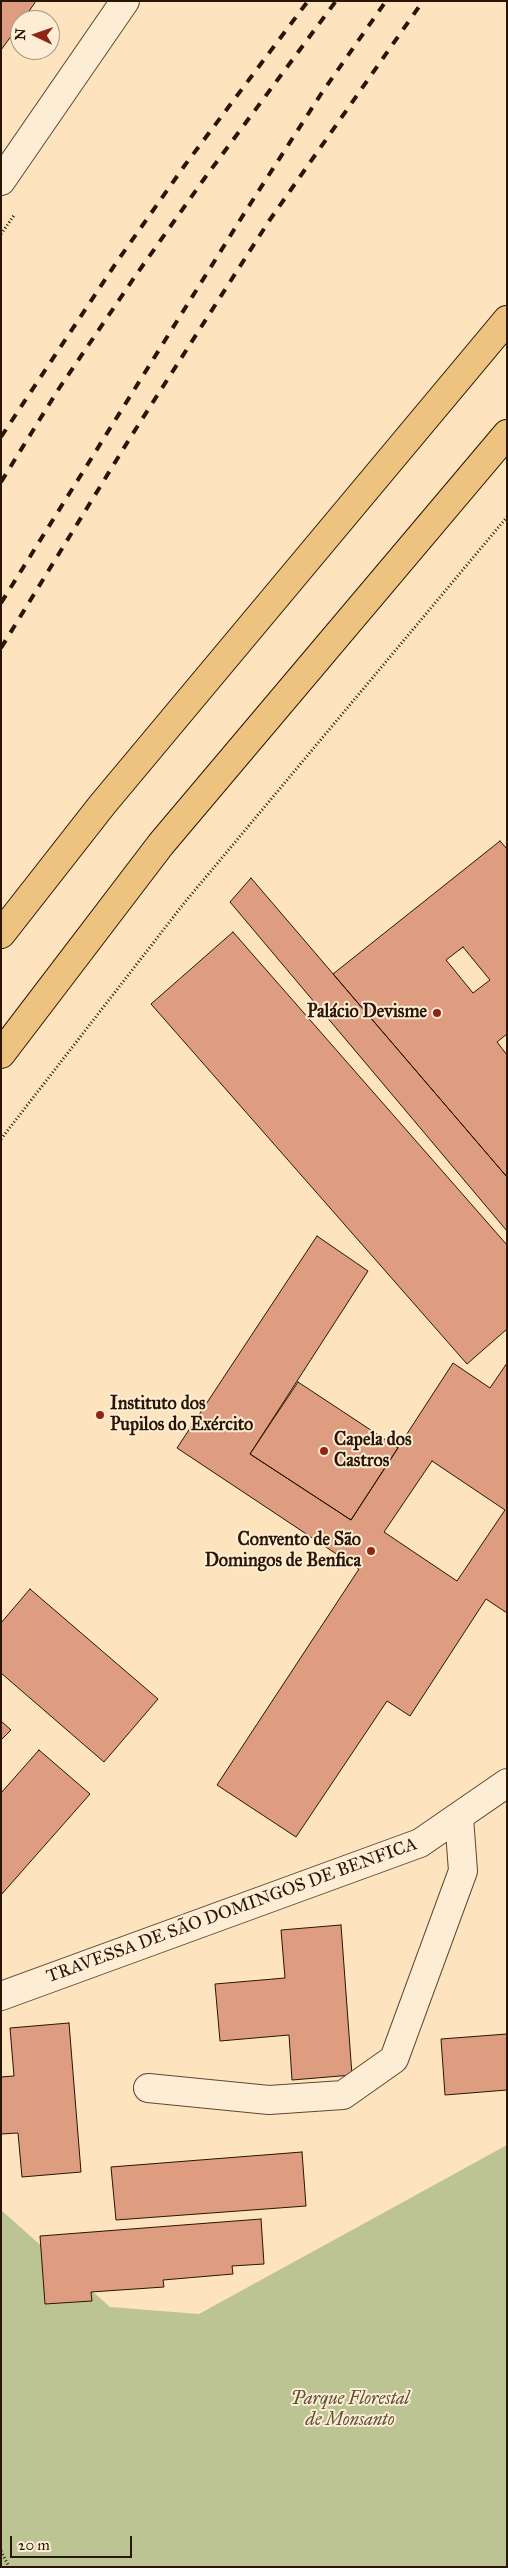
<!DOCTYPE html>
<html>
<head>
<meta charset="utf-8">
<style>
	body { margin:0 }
	#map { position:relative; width:508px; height:2568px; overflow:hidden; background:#fde3be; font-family:"IM FELL Great Primer",serif }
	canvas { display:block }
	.frame { position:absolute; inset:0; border:2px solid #291503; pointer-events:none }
	.north { position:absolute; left:10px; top:10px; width:50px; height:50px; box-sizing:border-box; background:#feedd5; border:1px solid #a99781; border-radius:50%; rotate:273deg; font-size:14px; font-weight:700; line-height:20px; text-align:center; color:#291503 }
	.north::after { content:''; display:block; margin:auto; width:18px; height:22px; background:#8f2418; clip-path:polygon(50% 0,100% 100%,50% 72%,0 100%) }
	.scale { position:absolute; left:10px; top:2536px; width:122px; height:22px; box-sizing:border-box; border:2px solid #291503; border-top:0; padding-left:6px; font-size:15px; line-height:18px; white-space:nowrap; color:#291503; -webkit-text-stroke:4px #feedd5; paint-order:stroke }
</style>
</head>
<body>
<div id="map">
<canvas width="508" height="2568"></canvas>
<div class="frame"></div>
<div class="north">N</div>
<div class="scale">20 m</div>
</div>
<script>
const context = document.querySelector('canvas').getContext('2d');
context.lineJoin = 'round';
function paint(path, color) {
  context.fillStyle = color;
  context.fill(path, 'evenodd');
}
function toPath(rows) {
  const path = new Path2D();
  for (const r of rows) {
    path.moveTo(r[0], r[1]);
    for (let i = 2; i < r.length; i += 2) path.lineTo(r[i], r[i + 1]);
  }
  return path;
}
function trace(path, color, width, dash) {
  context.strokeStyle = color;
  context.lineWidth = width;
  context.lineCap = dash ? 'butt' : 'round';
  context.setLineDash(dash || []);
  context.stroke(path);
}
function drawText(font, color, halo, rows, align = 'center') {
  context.font = font + ' "IM FELL Great Primer",serif';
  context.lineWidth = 4;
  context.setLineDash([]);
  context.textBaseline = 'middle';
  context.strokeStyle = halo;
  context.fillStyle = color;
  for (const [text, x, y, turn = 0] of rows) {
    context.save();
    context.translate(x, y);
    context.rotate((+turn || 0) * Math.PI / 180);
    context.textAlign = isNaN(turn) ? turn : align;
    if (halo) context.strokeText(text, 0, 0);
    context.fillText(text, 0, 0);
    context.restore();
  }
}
paint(toPath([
	[507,2145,507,2567,1,2567,1,2210,110,2307,199,2314]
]), '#bdc493');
const building = toPath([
	[1,1,36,1,23,20,20,20,20,24,1,50,1,1],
	[500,841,507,849,507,1034,497,1042,507,1055,507,1177,333,974,500,841],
	[463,947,490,980,473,993,446,960,463,947],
	[251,878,507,1177,507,1231,230,902,251,878],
	[233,932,507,1245,507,1329,467,1364,151,1004,233,932],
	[317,1236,368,1271,250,1454,351,1520,453,1363,490,1388,507,1363,507,1613,486,1599,410,1716,387,1701,296,1837,217,1785,359,1569,177,1448,317,1236],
	[432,1461,505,1510,457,1581,384,1532,432,1461],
	[298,1382,398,1448,351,1520,250,1454,298,1382],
	[30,1589,158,1699,104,1762,1,1673,1,1623,30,1589],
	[1,1721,11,1730,1,1740,1,1721],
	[39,1750,90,1794,1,1895,1,1793,39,1750],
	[341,1925,352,2075,292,2080,289,2035,220,2041,215,1984,285,1978,281,1930,341,1925],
	[69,2023,81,2172,22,2177,18,2133,1,2134,1,2077,14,2076,10,2028,69,2023],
	[507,2034,507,2090,445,2095,441,2039,507,2034],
	[302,2152,306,2206,116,2220,111,2167,302,2152],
	[261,2219,264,2264,232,2266,233,2274,163,2280,164,2287,91,2292,92,2301,45,2304,40,2236,261,2219]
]);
paint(building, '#de9d80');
trace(building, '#291503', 1);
const minor = toPath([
	[1,181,125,1],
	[1,1996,420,1843,507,1783],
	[148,2088,269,2100,343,2095,394,2059,463,1871,459,1818]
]);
const highway = toPath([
	[1,934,102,805,507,320],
	[1,1054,161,844,507,434]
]);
trace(minor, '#5e4832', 30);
trace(highway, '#291503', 30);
trace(toPath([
	[1,234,15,214],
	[1,1139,185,902,507,517],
	[1,2551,9,2567]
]), '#291503', 3, [1, 2.5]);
trace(minor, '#feedd5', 28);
trace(highway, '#eec27f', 28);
trace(toPath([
	[1,437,116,263,185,165,308,1],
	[1,482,58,390,136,275,204,179,336,1],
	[1,603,247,209,321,94,386,1],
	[1,648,130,438,269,221,423,1]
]), '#291503', 4, [9, 9]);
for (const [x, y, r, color] of [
	[437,1013,5,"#8f2418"],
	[100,1415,5,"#8f2418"],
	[324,1451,5,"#8f2418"],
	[371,1551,5,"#8f2418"]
]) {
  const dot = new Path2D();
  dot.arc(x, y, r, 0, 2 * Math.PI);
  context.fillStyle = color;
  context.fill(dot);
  trace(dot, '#feedd5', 2);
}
drawText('bold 18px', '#291503', '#feedd5', [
	["Palácio Devisme",427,1013],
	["Instituto dos",110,1405,"left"],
	["Pupilos do Exército",110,1426,"left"],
	["Capela dos",334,1441,"left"],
	["Castros",334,1462,"left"],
	["Convento de São",361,1541],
	["Domingos de Benfica",361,1562]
], 'right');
drawText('18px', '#291503', '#feedd5', [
	["TRAVESSA DE SÃO DOMINGOS DE BENFICA",232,1911,-20]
]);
drawText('italic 18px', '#5d5235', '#feedd5', [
	["Parque Florestal",350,2400],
	["de Monsanto",350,2421]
]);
</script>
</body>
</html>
